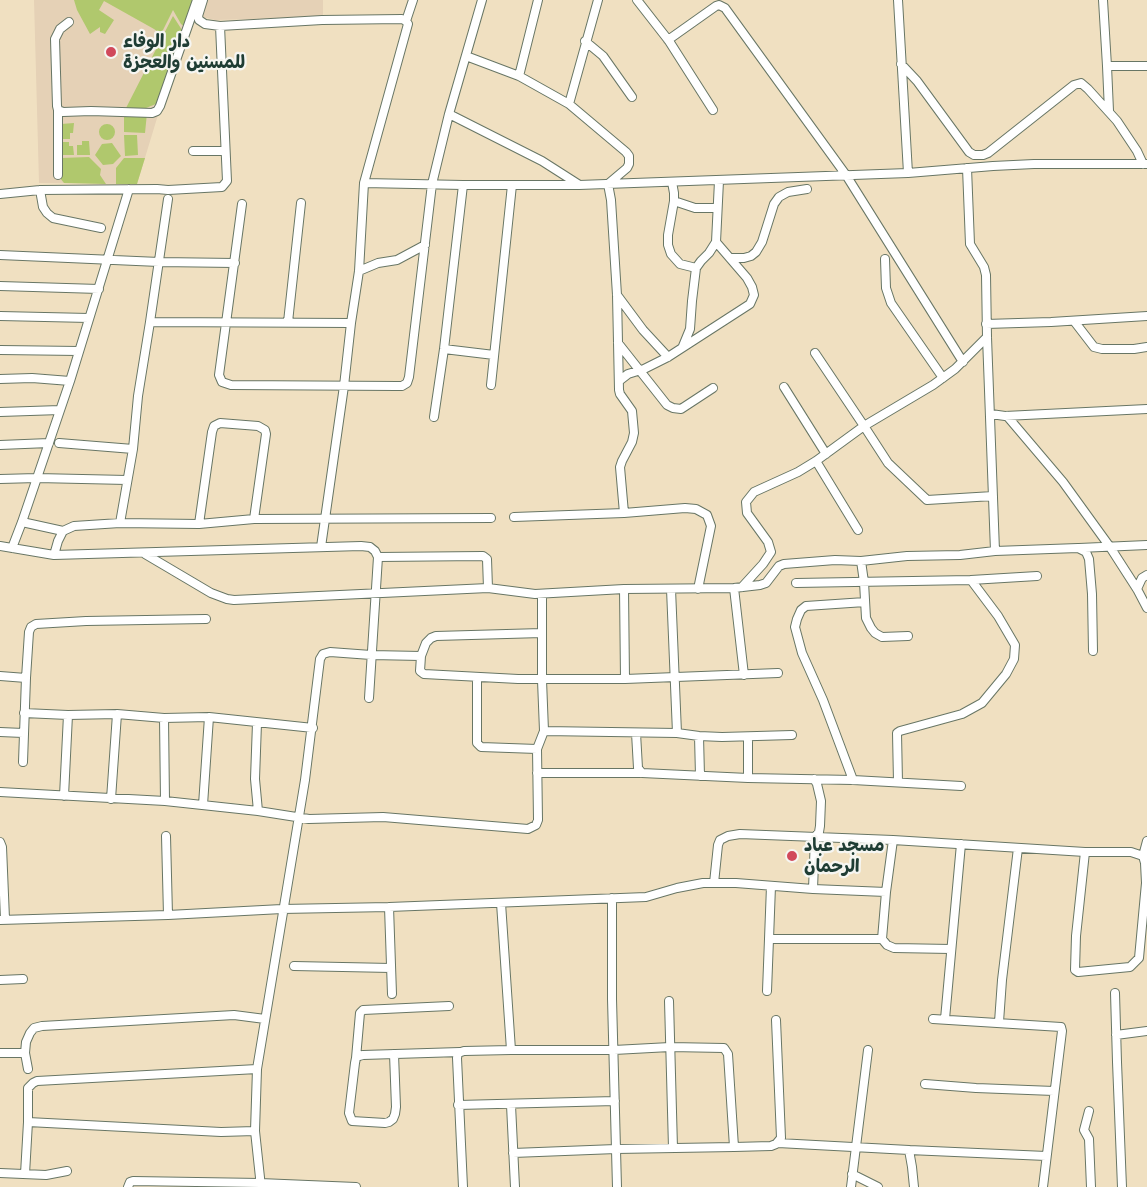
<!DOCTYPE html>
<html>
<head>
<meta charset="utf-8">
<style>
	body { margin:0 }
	canvas { display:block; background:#f0e0c1 }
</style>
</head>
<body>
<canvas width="1147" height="1187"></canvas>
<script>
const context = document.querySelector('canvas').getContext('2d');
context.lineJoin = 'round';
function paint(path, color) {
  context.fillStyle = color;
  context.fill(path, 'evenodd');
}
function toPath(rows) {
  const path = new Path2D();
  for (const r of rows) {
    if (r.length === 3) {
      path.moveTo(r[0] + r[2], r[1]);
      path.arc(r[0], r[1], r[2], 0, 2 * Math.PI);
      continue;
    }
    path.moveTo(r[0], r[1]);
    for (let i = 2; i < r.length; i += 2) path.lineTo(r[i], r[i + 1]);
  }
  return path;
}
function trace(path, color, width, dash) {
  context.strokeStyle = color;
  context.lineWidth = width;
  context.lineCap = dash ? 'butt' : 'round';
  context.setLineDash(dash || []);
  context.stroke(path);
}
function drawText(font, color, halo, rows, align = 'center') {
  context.font = font + ' "Playpen Sans","Playpen Sans Arabic",sans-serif';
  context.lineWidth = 4.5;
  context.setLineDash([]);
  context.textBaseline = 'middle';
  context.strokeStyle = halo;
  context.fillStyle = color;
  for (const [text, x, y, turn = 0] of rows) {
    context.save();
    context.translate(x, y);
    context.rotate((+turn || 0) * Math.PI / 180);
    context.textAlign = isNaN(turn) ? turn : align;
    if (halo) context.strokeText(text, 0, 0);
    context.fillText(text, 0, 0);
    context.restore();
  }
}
paint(toPath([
	[34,0,193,0,137,184,39,183],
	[206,0,323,0,323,17,215,20,202,17]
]), '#e5d1b6');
paint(toPath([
	[74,0,193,0,185,27,181,24,173,10,161,34,154,29,104,1,99,10,114,20,105,34,100,32,100,27,90,34,77,10],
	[173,16,182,30,156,104,146,108,126,108],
	[124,113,147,113,145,133,124,132],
	[74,123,73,133,70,133,70,139,62,139,61,124],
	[107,132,8],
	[124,135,137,135,138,155,125,156],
	[82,141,89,141,90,155,77,155,77,145,82,145],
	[61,142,69,142,69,146,73,146,74,155,62,155],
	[112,143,121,156,113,164,103,165,95,155,102,144],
	[89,157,101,169,100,175,106,184,64,183,60,178,61,158],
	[124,158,145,158,137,184,116,184,116,168]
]), '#b0c86d');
const street = toPath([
	[203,0,198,16,199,20,205,24,220,26,322,20,402,19,406,21,408,24,364,183,359,271,351,323,344,386,321,547],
	[637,0,669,41,713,110],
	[898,0,908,173],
	[1103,0,1107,66,1147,66],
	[406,21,413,0],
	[69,22,60,29,55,39,57,106,58,110,63,112,91,111,152,113,157,111,160,106,197,0],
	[668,40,716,6,719,5,725,8,846,175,963,362],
	[585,41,603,56,632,97],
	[466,56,519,76,569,104,626,152,629,156,629,164,627,168,608,184,611,200,617,295,619,390,620,394,632,411,634,433,632,442,622,461,620,467,624,513],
	[901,64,917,81,969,152,974,155,983,155,988,153,1074,85,1081,83,1088,89,1117,121,1137,151,1143,164],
	[1107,66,1109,111],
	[519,76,538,0],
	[569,104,598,0],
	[449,114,542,161,578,184],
	[193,151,225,151],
	[967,168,970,244,984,267,986,275,987,337,995,551],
	[58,175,58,110],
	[672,182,674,193,674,201,668,235,668,245,671,254,680,264,696,268],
	[364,183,463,185,579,185,908,173,993,166,1034,164,1147,164],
	[40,190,43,207,47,213,53,218,101,228],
	[0,194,40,190,157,189,168,190,222,187,227,181,220,26],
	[674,201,695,208,717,208],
	[242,204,219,375,222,382,231,385,397,386,402,386,407,383,409,377,432,184,449,114,482,0],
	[0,255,159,262,235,263],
	[730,258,744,258,751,256,756,252,762,242,774,204,779,197,788,192,807,189],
	[885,259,886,288,891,303,943,378],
	[359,271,378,263,397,260,425,245],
	[0,286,99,289],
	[617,295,643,330,668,357],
	[0,316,89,318],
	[1074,321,1094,347,1102,349,1134,349,1147,347],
	[150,322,351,323],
	[288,322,301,203],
	[986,324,1051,322,1147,316],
	[987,337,955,369,933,385,864,426,888,463,927,500,993,496],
	[618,343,667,405,673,408,681,409,713,388],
	[683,346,690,329,692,301,696,268,701,261,709,253,716,242,719,181],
	[444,349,494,355],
	[0,350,79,351],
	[0,379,32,378,70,381],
	[619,381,628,374,644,369,668,357,750,304,754,295,752,287,747,278,716,242],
	[491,385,512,185],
	[784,387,826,454],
	[0,412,60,410],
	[991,414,1005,416,1147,409],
	[1007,416,1063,482,1110,547,1137,589,1147,608],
	[434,417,444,349,463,185],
	[59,443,133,449],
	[0,445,49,443],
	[816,461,858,530],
	[0,479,37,478,127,480],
	[514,517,624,513,685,508,696,509,707,515,711,526,698,589],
	[22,522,63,531],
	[120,523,133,449,138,396,150,322,168,199],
	[199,524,212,432,214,426,220,423,258,426,265,430,266,434,254,519],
	[0,546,54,555,361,546,370,547,375,551,378,557,369,698],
	[12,548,22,522,70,381,129,189],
	[1079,548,1147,545],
	[145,554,211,593,227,599,234,600,488,588,535,594,624,589,734,588,760,585,766,583,779,566,784,564,835,560,861,561,907,556,960,555,995,551,1078,548,1086,552,1089,559,1092,594,1093,651],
	[54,555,58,541,63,531,74,526,120,523,199,524,254,519,491,518],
	[378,557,483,556,487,559,488,588],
	[861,561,864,582,866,618,871,628,875,633,882,637,908,636],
	[796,583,971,580],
	[742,587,763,564,771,552,768,542,747,513,746,502,754,492,798,472,816,461,864,426,815,353],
	[734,588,744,675],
	[624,589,625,679],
	[671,589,677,733],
	[1137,589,1142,578,1147,575],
	[421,656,426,643,431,638,436,636,542,633],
	[0,676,26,678],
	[477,677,477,743,481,747,537,749],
	[24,713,68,715,117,714,164,718,209,717,313,728],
	[164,718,165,801],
	[257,723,255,779,258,811],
	[544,731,677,733,699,736,722,737,792,735],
	[0,732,23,733],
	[636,733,638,768,642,773,748,778,853,780,961,786],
	[699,736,700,776],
	[748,737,748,778],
	[23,762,26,678,29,632,31,627,36,624,86,621,206,619],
	[537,773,640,773],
	[853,780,823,700,802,653,795,627,797,619,801,610,806,606,865,602],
	[898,782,897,733,900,731,962,714,982,703,1006,674,1014,659,1015,645,998,616,971,580,1037,576],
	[0,792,165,801,258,811,309,819,383,817,528,829,536,825,538,820,537,749,544,731,542,680,542,594],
	[64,796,68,715],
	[111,799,117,714],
	[203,805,209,717],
	[166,836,168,915],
	[0,842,2,847,5,919],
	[1143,856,1147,841],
	[714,883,718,845,720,840,728,836,740,834,893,840],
	[813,889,815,837,819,832,820,826,821,801,817,784,814,779],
	[612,898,612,999,617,1187],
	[501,903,511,1050],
	[389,907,392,994],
	[0,920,168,915,282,909,389,907,646,897,677,888,703,883,736,883,813,889,886,892],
	[769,939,771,886],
	[951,949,894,948,887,945,882,939,886,892,893,840,1085,852,1131,852,1143,856,1145,863,1146,883,1139,958,1130,967,1078,972,1075,970,1076,936,1085,852],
	[294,966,391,968],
	[0,980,23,979],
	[767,991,769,939,882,939],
	[1115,993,1117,1062,1122,1187],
	[669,1001,673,1148],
	[933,1019,1061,1027,1062,1031,1043,1187],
	[945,1019,961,844],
	[999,1022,1002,980,1018,848],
	[1116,1035,1147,1031],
	[0,1053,25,1053],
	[394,1054,396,1107,395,1114,393,1119,389,1122,385,1123,352,1121,349,1113,355,1063,356,1058,359,1056,363,1055,460,1052],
	[356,1058,360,1013,363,1010,449,1006],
	[28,1069,25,1053,26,1042,30,1033,34,1028,42,1026,234,1015,265,1019],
	[925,1084,976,1088,1054,1091],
	[458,1105,615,1101],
	[511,1105,515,1187],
	[1089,1111,1084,1130,1089,1139,1091,1187],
	[28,1122,221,1132,255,1131],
	[778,1143,909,1150,912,1167,914,1187],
	[909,1150,1046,1156],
	[513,1153,616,1149,734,1147,771,1146,776,1144,781,1138,776,1020],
	[0,1173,46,1175,67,1171],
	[25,1174,28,1122,28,1088,33,1083,37,1081,257,1069],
	[852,1174,878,1187],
	[128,1187,130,1182,133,1181,260,1183,356,1187],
	[261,1187,255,1131,257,1069,305,780,320,659,323,654,330,652,371,655,421,656,420,671,424,674,518,679,625,679,778,673],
	[463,1187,457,1058,458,1053,464,1051,511,1050,614,1050,670,1047,724,1048,728,1054,734,1147],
	[851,1187,868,1050]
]);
trace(street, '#687665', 10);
trace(street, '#fff', 8);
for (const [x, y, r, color] of [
	[111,52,6,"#d1495b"],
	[792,856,6,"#d1495b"]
]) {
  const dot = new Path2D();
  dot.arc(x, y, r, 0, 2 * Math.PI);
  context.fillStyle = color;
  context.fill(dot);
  trace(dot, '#f6f6f2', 2);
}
drawText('bold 18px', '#1f3d34', '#f6f6f2', [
	["دار الوفاء",123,42],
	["للمسنين والعجزة",123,63],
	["مسجد عباد",804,846],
	["الرحمان",804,867]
], 'left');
</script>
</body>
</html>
